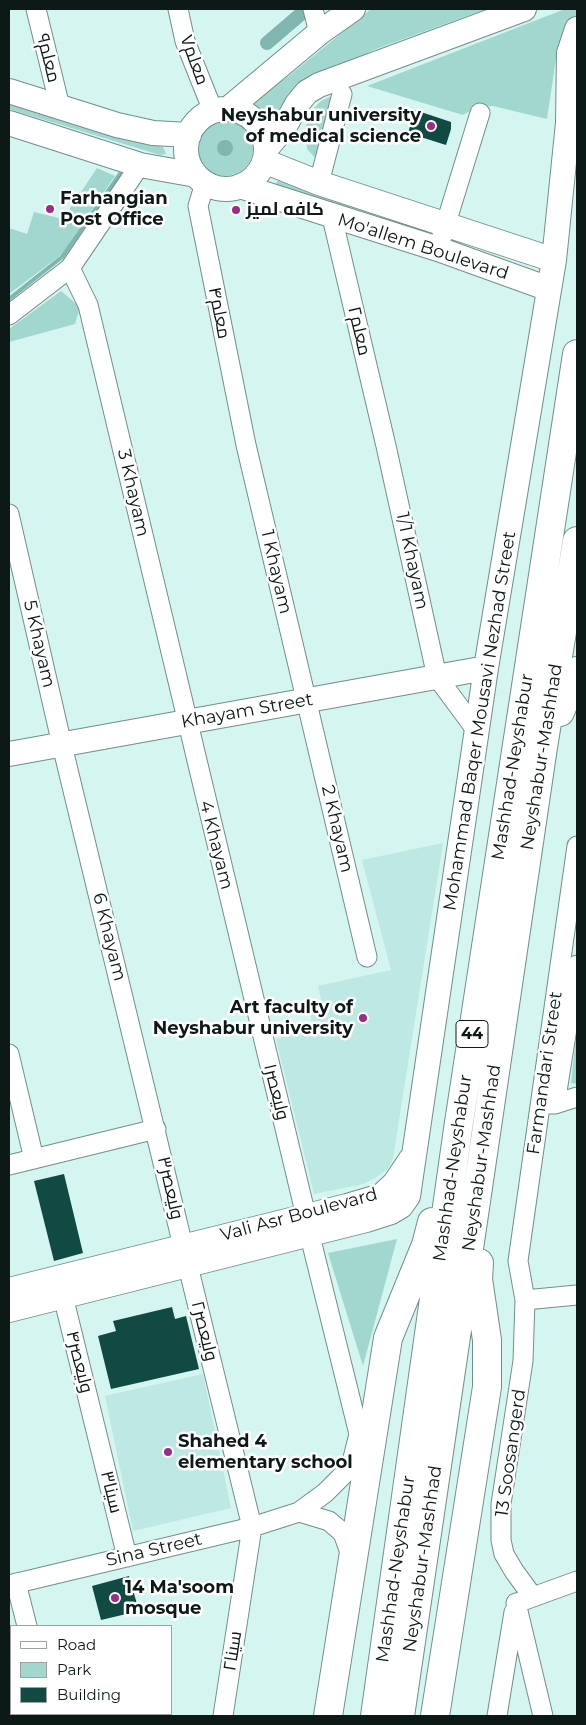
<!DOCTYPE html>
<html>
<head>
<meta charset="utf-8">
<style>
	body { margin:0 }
	#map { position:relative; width:586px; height:1725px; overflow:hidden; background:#d4f5f0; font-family:Montserrat,sans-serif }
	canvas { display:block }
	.frame { position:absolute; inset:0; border:10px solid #0d1917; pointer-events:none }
	.legend { position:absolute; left:10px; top:1625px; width:162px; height:90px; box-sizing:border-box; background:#fff; border:1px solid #9ea3a2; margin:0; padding:6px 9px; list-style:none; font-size:15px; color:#0d1917 }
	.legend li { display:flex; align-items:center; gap:10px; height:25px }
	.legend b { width:25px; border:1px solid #9ea3a2 }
</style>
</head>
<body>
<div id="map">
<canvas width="586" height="1725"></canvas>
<div class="frame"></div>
<ul class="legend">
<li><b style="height:6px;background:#fff"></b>Road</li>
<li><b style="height:14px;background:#a2d7d0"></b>Park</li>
<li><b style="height:14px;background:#114943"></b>Building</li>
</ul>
</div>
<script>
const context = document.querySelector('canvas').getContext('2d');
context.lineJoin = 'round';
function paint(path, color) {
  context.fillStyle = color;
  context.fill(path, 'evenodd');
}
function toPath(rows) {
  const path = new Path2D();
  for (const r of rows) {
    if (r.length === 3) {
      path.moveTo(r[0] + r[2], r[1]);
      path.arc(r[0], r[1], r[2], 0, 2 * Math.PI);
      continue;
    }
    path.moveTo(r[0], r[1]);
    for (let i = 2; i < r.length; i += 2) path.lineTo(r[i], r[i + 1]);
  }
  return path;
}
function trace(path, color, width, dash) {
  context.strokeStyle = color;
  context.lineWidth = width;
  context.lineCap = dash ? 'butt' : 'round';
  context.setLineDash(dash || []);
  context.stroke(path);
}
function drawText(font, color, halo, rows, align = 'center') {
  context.font = font + ' Montserrat,Cairo,sans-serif';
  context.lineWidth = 5;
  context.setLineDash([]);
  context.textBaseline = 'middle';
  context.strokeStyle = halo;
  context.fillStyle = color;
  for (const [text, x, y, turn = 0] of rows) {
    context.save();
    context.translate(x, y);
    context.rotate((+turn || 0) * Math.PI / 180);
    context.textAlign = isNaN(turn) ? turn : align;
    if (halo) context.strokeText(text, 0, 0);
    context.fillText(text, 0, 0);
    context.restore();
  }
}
paint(toPath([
	[443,843,393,1158,388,1169,375,1178,363,1184,314,1194,276,1039,313,1028,309,1008,322,1003,318,986,391,970,362,860],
	[203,1374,231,1508,133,1531,105,1396]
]), '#bee8e3');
paint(toPath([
	[371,9,486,9,376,49,310,79,274,127,250,103,290,75],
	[565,9,577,9,577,14,564,31,557,52,547,119,493,106,477,107,463,115,367,86],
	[337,93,317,160,307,149,305,128,313,109,321,101],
	[9,101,163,147,166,154,160,155,9,109],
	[225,148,28],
	[97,168,115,176,61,255,9,294,9,228,27,234,34,212,63,219],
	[279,180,282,181,427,230,280,187,275,184],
	[61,291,80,307,75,324,9,342,9,329],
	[577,1027,577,1084,571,1083],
	[397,1239,363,1366,328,1253]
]), '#a2d7d0');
paint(toPath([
	[225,148,8]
]), '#80b6af');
trace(toPath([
	[9,299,62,257,120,174]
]), '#80b6af', 4);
trace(toPath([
	[267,43,302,13]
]), '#80b6af', 14);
paint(toPath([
	[415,110,451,122,451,129,446,145,408,133],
	[64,1174,83,1253,54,1261,34,1181],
	[172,1307,175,1319,186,1316,199,1369,111,1389,98,1336,116,1331,113,1321],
	[129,1576,139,1611,101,1620,92,1586]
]), '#114943');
const minor = toPath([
	[36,9,60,107],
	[178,9,185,41,213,111],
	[313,9,319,33],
	[205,183,198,206,246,445,367,957],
	[319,183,342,94],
	[332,217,386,446,437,677,477,731],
	[438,249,480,113],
	[70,268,88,305,306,1216],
	[9,315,70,268,140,165],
	[9,514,62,745,183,1246],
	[9,1054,34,1159],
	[544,1104,555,1104,577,1097],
	[555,1104,577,965],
	[9,1165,156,1129],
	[310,1236,359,1434,353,1458],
	[188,1266,252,1527,223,1716],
	[63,1296,127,1557],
	[525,1300,577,1295],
	[299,1512,329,1521,343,1533,352,1558],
	[16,1583,27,1626],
	[9,1585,252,1527,299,1512,325,1493,351,1467,370,1441],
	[533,1597,514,1571,504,1554,501,1540,501,1504,523,1361,525,1300,518,1261,577,846],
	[522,1601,577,1581],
	[516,1603,543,1716],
	[48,1714,49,1716],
	[497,1716,514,1612]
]);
const major = toPath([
	[9,91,117,125,153,133,189,135],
	[228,109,319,33,353,9],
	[226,149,40],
	[9,123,140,165,196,175],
	[266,149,285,126,297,104,307,92,319,85,524,9],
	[264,161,319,183,554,260],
	[240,186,438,249,549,289],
	[9,754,486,668],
	[9,1290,347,1206,381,1196,395,1183,411,1159],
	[9,1310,366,1220,391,1212,401,1206,408,1196,486,668,554,260,568,123,569,53,577,29]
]);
const highway = toPath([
	[560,712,577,671],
	[328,1716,388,1338,426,1245,432,1222],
	[375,1716,458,1129,577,354],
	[400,1716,543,747,577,541],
	[435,1716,487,1387,487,1340,478,1279,479,1263]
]);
trace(minor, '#718f8b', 21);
trace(major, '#718f8b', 26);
trace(highway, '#718f8b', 30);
trace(minor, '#fff', 19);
trace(major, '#fff', 24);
trace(highway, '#fff', 28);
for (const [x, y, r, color] of [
	[431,126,5,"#9d2b88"],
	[50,209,5,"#9d2b88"],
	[236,210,5,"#9d2b88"],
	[363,1018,5,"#9d2b88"],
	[168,1452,5,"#9d2b88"],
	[115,1598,5,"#9d2b88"]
]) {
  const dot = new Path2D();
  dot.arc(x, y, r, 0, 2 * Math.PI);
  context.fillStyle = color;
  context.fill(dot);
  trace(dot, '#fff', 2);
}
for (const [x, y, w] of [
	[472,1034,32]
]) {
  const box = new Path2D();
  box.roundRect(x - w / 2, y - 13.5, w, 27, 4);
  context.fillStyle = '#fff';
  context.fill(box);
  trace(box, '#0d1917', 1);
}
drawText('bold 16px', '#0d1917', null, [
	["44",472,1034]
]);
drawText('18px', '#0d1917', '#fff', [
	["معلم۹",48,58,76],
	["معلم۷",194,60,70],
	["Mo'allem Boulevard",423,247,18],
	["معلم۴",219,313,79],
	["معلم۲",359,331,77],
	["3 Khayam",133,493,77],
	["1/1 Khayam",412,561,78],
	["1 Khayam",276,572,77],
	["5 Khayam",39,644,77],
	["Khayam Street",247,711,-10],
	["Mohammad Baqer Mousavi Nezhad Street",480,721,-81],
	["Neyshabur-Mashhad",542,757,-81],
	["Mashhad-Neyshabur",513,767,-81],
	["2 Khayam",337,829,77],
	["4 Khayam",216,845,76],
	["6 Khayam",109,937,76],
	["Farmandari Street",545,1073,-82],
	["ولیعصر۱",276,1092,76],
	["Neyshabur-Mashhad",482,1158,-82],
	["Mashhad-Neyshabur",453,1168,-82],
	["ولیعصر۳",170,1188,77],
	["Vali Asr Boulevard",299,1215,-15],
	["ولیعصر۲",204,1331,76],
	["ولیعصر۴",79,1362,76],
	["13 Soosangerd",511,1453,-82],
	["سینا۳",111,1492,76],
	["Sina Street",154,1550,-13],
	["Neyshabur-Mashhad",423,1559,-82],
	["Mashhad-Neyshabur",396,1569,-82],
	["سینا۲",233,1651,-81]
]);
drawText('bold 18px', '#0d1917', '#fff', [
	["Neyshabur university",421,116,"right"],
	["of medical science",421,137,"right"],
	["Farhangian",60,199],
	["Post Office",60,220],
	["کافه لمیز",246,210],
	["Art faculty of",353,1008,"right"],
	["Neyshabur university",353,1029,"right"],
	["Shahed 4",178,1442],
	["elementary school",178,1463],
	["14 Ma'soom",125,1588],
	["mosque",125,1609]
], 'left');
</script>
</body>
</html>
